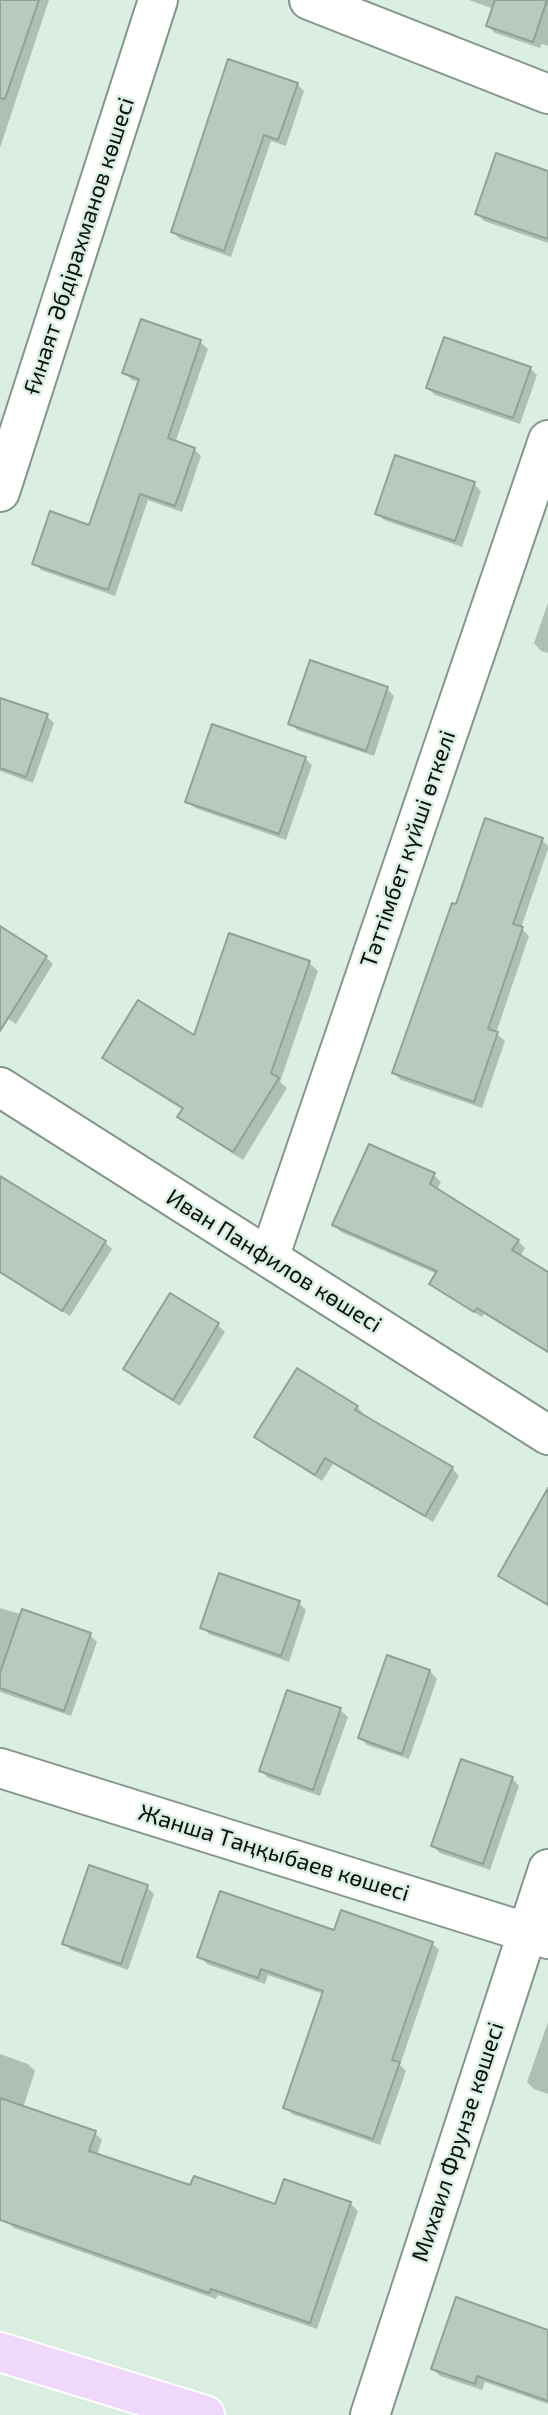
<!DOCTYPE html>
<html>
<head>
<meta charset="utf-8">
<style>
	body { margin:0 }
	canvas { display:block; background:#daefe1 }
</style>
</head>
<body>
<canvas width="548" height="2415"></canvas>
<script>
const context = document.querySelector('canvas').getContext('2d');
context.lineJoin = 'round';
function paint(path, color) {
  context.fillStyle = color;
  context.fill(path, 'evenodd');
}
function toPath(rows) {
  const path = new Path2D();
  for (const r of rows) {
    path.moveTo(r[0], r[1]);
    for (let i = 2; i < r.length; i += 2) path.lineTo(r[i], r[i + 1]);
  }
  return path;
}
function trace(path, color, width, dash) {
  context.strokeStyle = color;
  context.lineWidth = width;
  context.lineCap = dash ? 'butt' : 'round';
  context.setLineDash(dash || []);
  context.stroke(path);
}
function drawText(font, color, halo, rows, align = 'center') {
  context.font = font + ' "Exo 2",sans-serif';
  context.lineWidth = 5;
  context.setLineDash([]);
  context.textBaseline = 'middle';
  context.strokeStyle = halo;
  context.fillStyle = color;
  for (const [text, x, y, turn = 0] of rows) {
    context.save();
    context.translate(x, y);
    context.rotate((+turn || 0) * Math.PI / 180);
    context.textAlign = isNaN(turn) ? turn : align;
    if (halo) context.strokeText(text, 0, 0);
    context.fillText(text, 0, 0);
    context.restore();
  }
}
paint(toPath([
	[0,0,49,0,0,148],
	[469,0,548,0,548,46,542,44,540,48,495,33,488,26,494,9],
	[297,84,304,91,286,146,271,141,231,257,180,239,173,232],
	[548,173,548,243,484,221,477,214],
	[142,322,200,342,208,349,175,443,194,449,201,456,182,512,148,500,115,596,41,570,34,563,90,527,140,382,132,380,124,372],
	[530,368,537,375,520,424,435,395,428,388],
	[474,484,481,491,462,547,384,520,377,513],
	[548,603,548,653,541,651,534,643],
	[387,689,394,696,374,756,297,730,290,723],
	[0,700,47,716,54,723,33,783,0,771],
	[305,758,312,765,286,840,195,808,187,801],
	[542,840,548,846,548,849,521,928,529,936,496,1033,505,1041,482,1108,401,1080,394,1073,457,906],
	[0,934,46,957,53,964,16,1024,0,1014],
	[309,963,318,971,280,1082,287,1088,243,1160,188,1125,179,1116,183,1110,113,1066,105,1057,195,1037],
	[434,1175,441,1182,437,1190,518,1241,525,1248,520,1257,548,1274,548,1353,484,1314,482,1317,439,1291,431,1283,437,1274,341,1232,334,1225],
	[0,1178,105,1242,112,1249,70,1316,0,1273],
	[171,1295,218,1325,225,1332,180,1406,132,1376,125,1369],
	[357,1407,364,1414,363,1417,452,1468,459,1476,433,1522,333,1464,322,1481,263,1444,256,1437],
	[548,1518,548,1606,507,1582,500,1575],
	[299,1603,306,1610,289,1662,209,1634,202,1627],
	[0,1608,90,1635,97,1642,71,1716,0,1692],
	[430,1671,437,1679,409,1759,367,1745,360,1738],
	[288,1692,340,1710,348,1717,320,1796,268,1778,261,1770],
	[512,1778,519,1786,490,1870,440,1853,433,1846],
	[147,1887,154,1894,128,1970,71,1950,64,1943],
	[335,1933,432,1943,439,1950,400,2065,406,2071,380,2145,292,2114,285,2107,323,1994,268,1975,265,1984,207,1964,199,1956],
	[548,2022,548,2094,534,2089,527,2082],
	[0,2054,28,2064,35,2071,23,2108,95,2133,102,2140,97,2155,191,2188,276,2206,285,2181,351,2204,358,2211,317,2329,218,2295,216,2299,14,2228,7,2221,0,2169],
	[548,2331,548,2404,485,2382,482,2390,440,2376,433,2369]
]), '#0003');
const building = toPath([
	[0,0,39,0,5,99,0,98,0,0],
	[495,0,547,0,533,42,486,26,495,0],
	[228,59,298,83,278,140,264,135,224,251,171,232,228,59],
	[496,153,548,171,548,239,475,214,496,153],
	[141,319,201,340,168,438,195,448,175,506,140,494,108,590,32,564,50,511,89,525,139,379,122,373,141,319],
	[444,337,531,367,513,418,426,388,444,337],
	[395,455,475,482,455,541,375,514,395,455],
	[310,660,388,687,366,751,288,724,310,660],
	[0,698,48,714,26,777,0,768,0,698],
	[212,724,306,757,279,834,185,802,212,724],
	[485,818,543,838,513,924,523,927,488,1029,498,1032,474,1102,392,1073,452,903,456,904,485,818],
	[0,926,47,956,0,1031,0,926],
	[229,933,310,961,271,1073,279,1078,233,1152,177,1117,183,1108,102,1058,138,1000,194,1035,229,933],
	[369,1144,435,1173,430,1184,519,1240,512,1250,548,1272,548,1352,477,1308,474,1312,429,1284,437,1271,332,1225,369,1144],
	[0,1176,106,1241,62,1311,0,1272,0,1176],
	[170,1293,219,1323,173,1400,123,1369,170,1293],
	[297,1368,358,1406,355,1410,453,1467,425,1516,325,1458,315,1475,254,1437,297,1368],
	[548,1488,548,1605,498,1576,548,1488],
	[219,1573,300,1601,281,1656,200,1628,219,1573],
	[22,1609,91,1633,64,1711,0,1688,0,1673,22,1609],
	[387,1655,430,1670,402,1754,358,1738,387,1655],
	[287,1690,341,1708,313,1790,259,1771,287,1690],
	[461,1759,513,1777,483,1864,431,1846,461,1759],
	[89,1865,148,1885,121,1964,62,1944,89,1865],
	[220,1891,334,1930,341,1910,433,1942,392,2060,400,2062,373,2139,283,2108,323,1991,261,1969,258,1978,197,1957,220,1891],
	[0,2098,96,2131,89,2151,190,2185,194,2176,275,2204,284,2179,351,2202,310,2323,211,2289,209,2293,0,2220,0,2098],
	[456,2297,548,2330,548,2401,477,2376,475,2384,431,2369,456,2297]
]);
paint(building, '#b6cabd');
trace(building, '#8fa296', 2);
const minor = toPath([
	[309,0,548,94],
	[0,492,158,0],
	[0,1087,548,1435],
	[269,1258,548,440],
	[0,1768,548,1939],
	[370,2415,548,1869]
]);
const major = toPath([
	[0,2352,205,2415]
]);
trace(minor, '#83978a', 42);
trace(major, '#fff', 42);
trace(minor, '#fff', 38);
trace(major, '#efd8fa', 38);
drawText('23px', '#09100b', '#daefe1', [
	["Ғинаят Әбдірахманов көшесі",79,246,-72],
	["Тәттімбет күйші өткелі",408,849,-71],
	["Иван Панфилов көшесі",274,1261,32],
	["Жанша Таңқыбаев көшесі",274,1853,17],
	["Михаил Фрунзе көшесі",458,2142,-72]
]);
</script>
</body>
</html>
